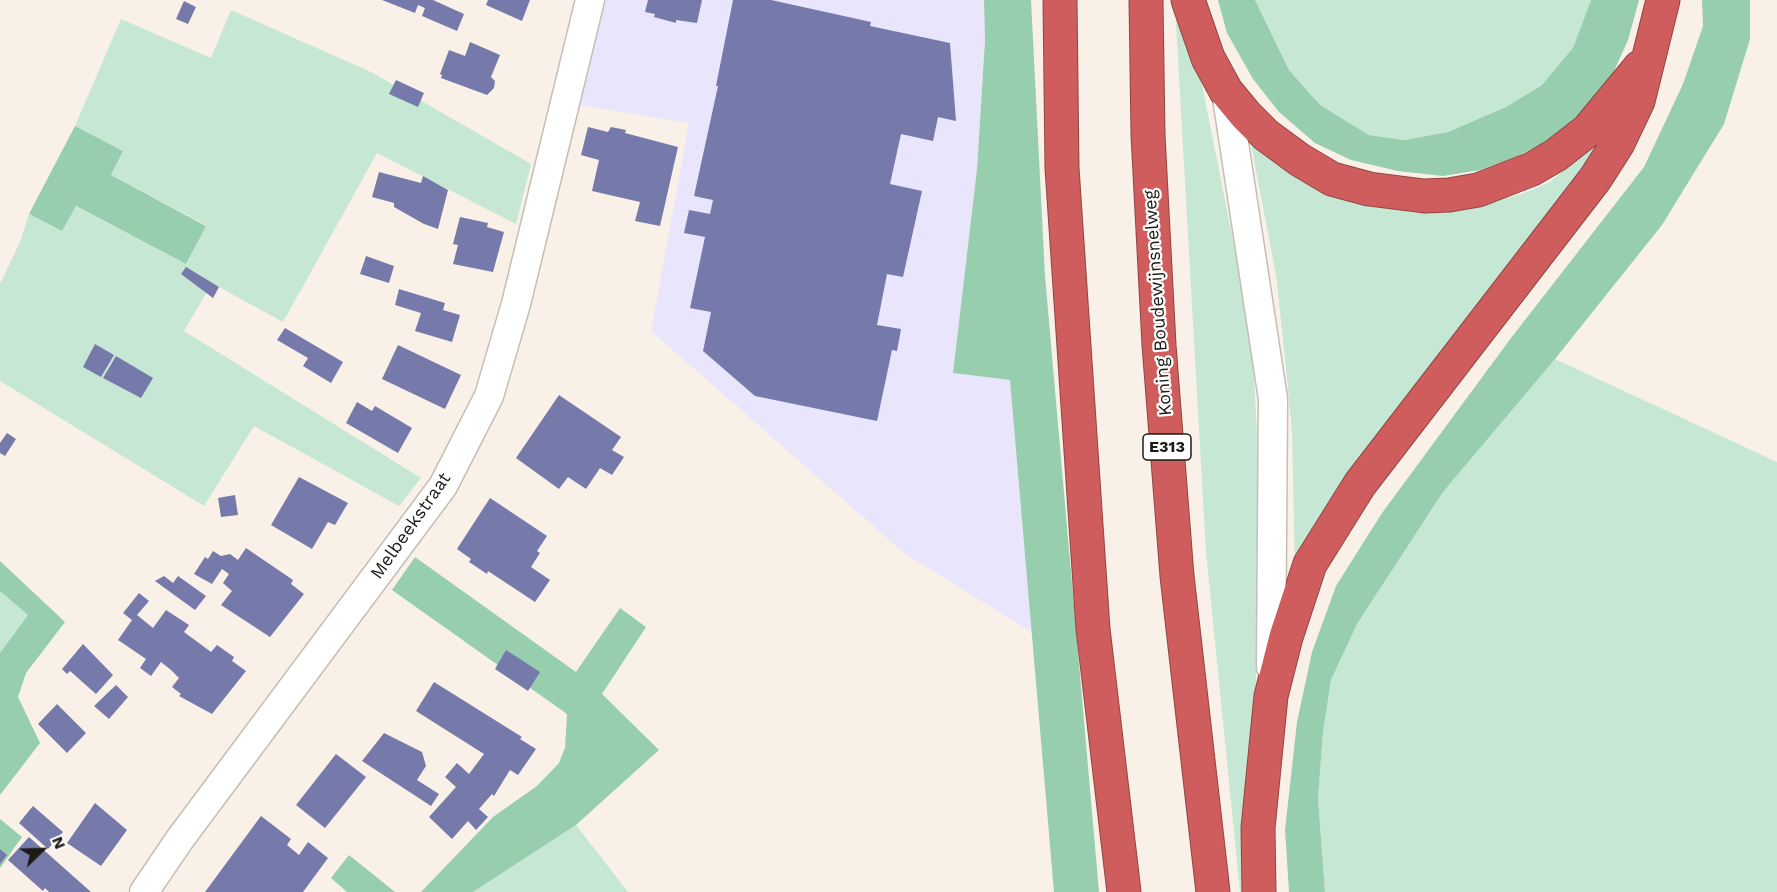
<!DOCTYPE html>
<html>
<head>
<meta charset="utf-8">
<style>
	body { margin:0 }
	#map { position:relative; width:1777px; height:892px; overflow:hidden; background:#f9f1e7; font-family:"Work Sans",sans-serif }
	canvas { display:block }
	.north { position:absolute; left:12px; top:820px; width:60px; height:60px; -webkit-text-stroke:4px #fff; paint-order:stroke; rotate:67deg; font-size:16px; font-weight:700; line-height:24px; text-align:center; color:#1d1b17 }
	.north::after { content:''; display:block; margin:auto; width:21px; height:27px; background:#1d1b17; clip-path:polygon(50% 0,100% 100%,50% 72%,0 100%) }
</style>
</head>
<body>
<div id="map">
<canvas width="1777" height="892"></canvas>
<div class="north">N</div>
</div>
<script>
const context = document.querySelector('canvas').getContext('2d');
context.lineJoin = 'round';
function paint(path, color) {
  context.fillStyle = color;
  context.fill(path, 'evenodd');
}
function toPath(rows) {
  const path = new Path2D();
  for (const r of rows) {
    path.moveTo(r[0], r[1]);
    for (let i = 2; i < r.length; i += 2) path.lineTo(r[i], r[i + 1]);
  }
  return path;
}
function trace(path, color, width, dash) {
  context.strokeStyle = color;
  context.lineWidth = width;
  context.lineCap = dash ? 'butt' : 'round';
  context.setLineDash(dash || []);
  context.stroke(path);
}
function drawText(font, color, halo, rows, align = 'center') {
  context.font = font + ' "Work Sans",sans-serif';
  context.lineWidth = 4.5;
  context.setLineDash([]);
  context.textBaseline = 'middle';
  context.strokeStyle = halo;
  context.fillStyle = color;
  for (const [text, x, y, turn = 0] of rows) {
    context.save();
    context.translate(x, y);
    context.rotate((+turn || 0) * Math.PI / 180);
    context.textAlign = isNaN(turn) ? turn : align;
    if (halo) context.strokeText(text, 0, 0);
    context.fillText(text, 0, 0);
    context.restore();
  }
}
paint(toPath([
	[606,0,984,0,985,40,977,169,953,373,1010,380,1033,633,904,553,651,331,689,123,580,105]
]), '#e9e5fc');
paint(toPath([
	[1255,0,1591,0,1573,49,1542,85,1506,107,1448,132,1404,140,1369,135,1320,105,1289,70],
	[1175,6,1189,39,1202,85,1238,265,1253,360,1260,489,1258,637,1246,892,1240,892,1206,552],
	[231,10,373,73,531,164,516,224,377,153,283,322,212,283,184,331,421,478,399,506,254,426,204,506,0,381,0,284,20,242,29,214,62,231,75,206,186,264,206,225,111,175,123,151,75,126,121,19,211,58],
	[1608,131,1595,154,1295,568,1292,433,1288,386,1276,275,1250,139,1299,180,1346,199,1415,213,1453,211,1522,194,1550,182],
	[1555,359,1777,462,1777,892,1325,892,1318,798,1323,732,1331,680,1357,624,1443,492],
	[0,591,28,615,0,653],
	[576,825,628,892,473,892]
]), '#c6e7d3');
paint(toPath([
	[984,0,1031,0,1045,276,1099,892,1054,892,1010,380,953,373,977,169,985,40],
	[1218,0,1255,0,1289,70,1320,105,1369,135,1404,140,1448,132,1506,107,1542,85,1573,48,1591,0,1639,0,1628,40,1609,82,1580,117,1553,139,1515,157,1480,170,1443,176,1398,171,1351,160,1315,143,1279,112,1253,79,1227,33],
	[1702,0,1750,0,1750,39,1724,124,1662,225,1555,359,1443,492,1357,624,1331,680,1323,732,1318,798,1325,892,1289,892,1285,830,1297,722,1312,652,1336,586,1382,513,1511,338,1644,167,1683,84,1703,26],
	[75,126,123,151,111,175,206,226,186,264,76,206,62,231,29,214],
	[415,557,576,672,620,608,646,627,602,694,659,750,576,825,473,892,421,892,493,817,537,786,559,763,565,748,567,714,392,590],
	[0,561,65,622,26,673,18,697,40,743,0,795,0,653,28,615,0,591],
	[0,819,22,837,0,868],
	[349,855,395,892,347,892,331,878]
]), '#97ceae');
paint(toPath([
	[382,0,433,0,464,14,457,31,422,16,425,8,418,5,415,13],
	[488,0,530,0,522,21,486,5],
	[648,0,702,0,697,23,676,20,676,23,654,17,655,14,645,12],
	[733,0,771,0,871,22,870,26,950,43,956,121,938,117,933,141,901,134,890,184,922,191,903,277,887,274,877,325,901,329,897,351,892,350,877,421,755,396,703,351,711,312,690,308,705,237,684,233,689,210,710,214,713,200,694,196,718,86,716,86],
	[184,1,196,7,188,24,176,19],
	[470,42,500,55,491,77,495,81,494,88,487,95,441,78,442,75,440,74,449,50,465,56],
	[396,80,424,93,418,107,389,94],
	[588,127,608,132,611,127,626,130,625,133,678,147,660,226,635,221,640,202,592,191,599,160,581,155],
	[379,172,421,183,423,176,448,190,438,229,424,224,394,207,394,203,372,197],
	[460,217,488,223,487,227,504,232,493,272,453,264,458,245,453,244],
	[366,256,394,266,389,283,360,274],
	[186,267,219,287,213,298,181,274],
	[399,289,445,303,443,310,460,315,452,342,415,331,421,313,395,305],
	[285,328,343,362,331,383,303,366,308,358,277,340],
	[95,344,114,355,101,377,83,367],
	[398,345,461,375,445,409,382,379],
	[116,356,153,378,141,398,103,378],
	[559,395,621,437,612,450,624,457,612,475,600,468,586,489,568,477,559,489,516,458],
	[357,402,372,411,375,406,412,428,398,453,346,423],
	[7,433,16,439,5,456,0,453,0,443],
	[299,477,348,503,335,525,328,522,312,549,271,525],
	[235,495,238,515,221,517,218,498],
	[490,498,547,536,537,551,540,553,531,567,550,580,535,602,488,571,487,574,469,562,471,559,457,549],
	[246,548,293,580,291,584,304,594,270,637,221,605,232,591,223,583,229,574,222,569,212,584,194,574,205,557,208,559,213,551,221,556,230,554,238,560],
	[164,576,173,583,178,576,206,596,195,610,155,581],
	[139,593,149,601,137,615,153,628,166,610,189,625,184,632,211,652,217,645,234,657,232,661,246,671,212,714,179,696,181,694,172,687,179,678,171,670,161,662,151,676,140,668,146,659,118,640,132,620,123,613],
	[83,644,113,675,96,694,70,671,67,674,62,669],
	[506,650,540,672,528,691,495,669],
	[434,682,522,737,520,739,536,749,518,775,510,770,494,796,492,794,479,809,488,817,476,830,468,821,452,839,429,817,456,787,445,777,457,763,469,774,484,754,416,711],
	[116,685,128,697,109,719,94,706],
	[57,704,86,733,67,753,38,724],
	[384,733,422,752,426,766,417,780,439,794,431,806,362,761],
	[336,754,366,777,325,828,296,805],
	[95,803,127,830,101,866,67,843],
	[33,806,63,832,48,849,19,823],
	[261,816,291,839,287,845,299,855,308,842,328,858,303,892,205,892],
	[29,837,91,892,49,892,45,888,43,891,8,860],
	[0,849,7,855,0,864]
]), '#767aaa');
const minor = toPath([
	[1226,91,1273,399,1271,667],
	[144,892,180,839,443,486,489,396,516,304,590,0]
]);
const highway = toPath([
	[1060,0,1062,168,1093,629,1124,892],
	[1146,0,1148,135,1159,345,1177,576,1213,892],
	[1188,0,1208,58,1226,91,1245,114,1266,135,1300,160,1332,179,1369,189,1424,196,1449,195,1478,190,1532,169,1556,155,1588,130,1640,67],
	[1259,892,1258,828,1271,696,1286,637,1310,564,1360,484,1595,179,1618,143,1638,101,1663,0]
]);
trace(minor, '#c5beb4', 31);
trace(highway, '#914644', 35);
trace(minor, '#fff', 28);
trace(highway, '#cf5d5d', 33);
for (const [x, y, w] of [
	[1167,447,48]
]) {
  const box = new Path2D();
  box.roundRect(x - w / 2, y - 13, w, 26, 4.5);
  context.fillStyle = '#fff';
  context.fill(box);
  trace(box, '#1d1b17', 1.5);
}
drawText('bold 16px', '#1d1b17', null, [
	["E313",1167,447]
]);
drawText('18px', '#1d1b17', '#fff', [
	["Koning Boudewijnsnelweg",1158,303,-94],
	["Melbeekstraat",411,526,-55]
]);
</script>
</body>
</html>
